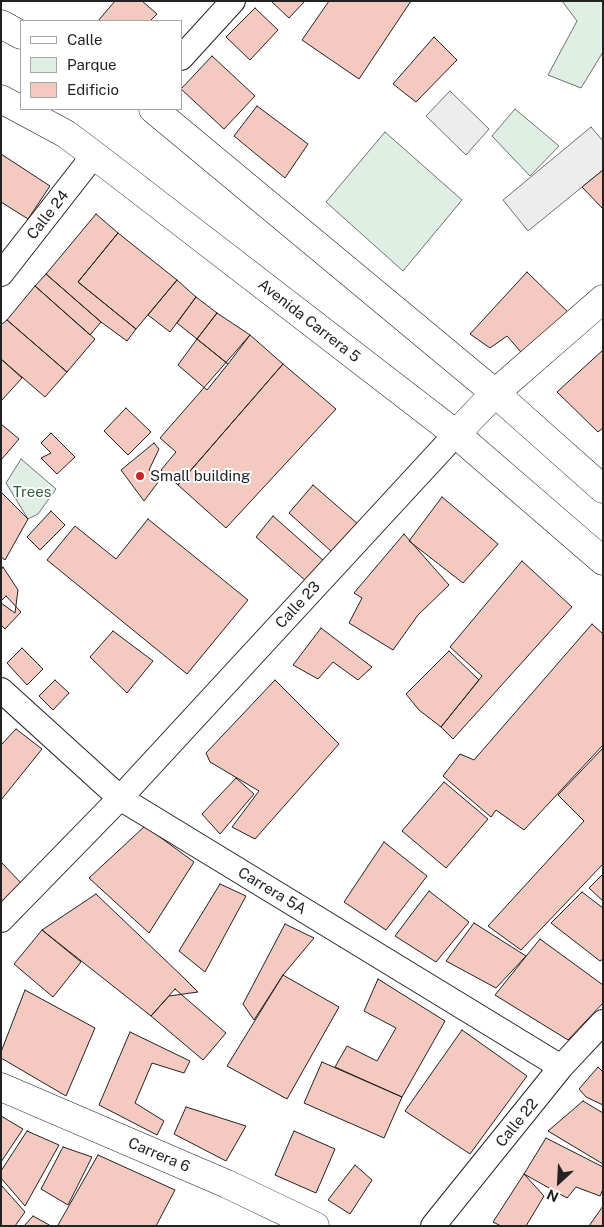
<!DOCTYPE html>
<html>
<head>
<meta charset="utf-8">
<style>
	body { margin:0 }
	#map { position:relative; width:604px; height:1227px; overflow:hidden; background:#fff; font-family:"Public Sans",sans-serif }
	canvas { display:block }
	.frame { position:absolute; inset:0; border:2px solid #222; pointer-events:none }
	.legend { position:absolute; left:20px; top:20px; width:162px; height:90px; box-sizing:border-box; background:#fff; border:1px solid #a7a7a7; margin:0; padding:6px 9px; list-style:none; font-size:15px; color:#222 }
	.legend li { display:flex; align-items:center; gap:10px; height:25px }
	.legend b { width:25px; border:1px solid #a7a7a7 }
	.north { position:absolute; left:534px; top:1157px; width:50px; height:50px; -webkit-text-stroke:4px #fff; paint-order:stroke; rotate:205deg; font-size:14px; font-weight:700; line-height:20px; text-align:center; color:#222 }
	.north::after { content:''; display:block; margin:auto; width:18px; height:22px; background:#222; clip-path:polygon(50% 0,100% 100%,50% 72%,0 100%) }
</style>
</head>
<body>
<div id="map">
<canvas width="604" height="1227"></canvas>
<div class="frame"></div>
<ul class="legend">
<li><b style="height:6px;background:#fff"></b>Calle</li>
<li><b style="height:14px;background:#e0efe3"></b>Parque</li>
<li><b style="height:14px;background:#f3c9c0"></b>Edificio</li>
</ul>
<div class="north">N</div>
</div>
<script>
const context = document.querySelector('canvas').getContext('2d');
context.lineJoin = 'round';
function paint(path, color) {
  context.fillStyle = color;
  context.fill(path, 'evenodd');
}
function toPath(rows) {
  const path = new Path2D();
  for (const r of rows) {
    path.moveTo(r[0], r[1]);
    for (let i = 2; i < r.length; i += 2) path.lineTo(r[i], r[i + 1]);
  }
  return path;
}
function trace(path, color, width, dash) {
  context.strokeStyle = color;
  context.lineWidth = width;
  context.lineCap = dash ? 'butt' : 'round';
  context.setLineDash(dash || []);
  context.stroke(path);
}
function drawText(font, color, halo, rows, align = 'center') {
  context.font = font + ' "Public Sans",sans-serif';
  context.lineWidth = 4;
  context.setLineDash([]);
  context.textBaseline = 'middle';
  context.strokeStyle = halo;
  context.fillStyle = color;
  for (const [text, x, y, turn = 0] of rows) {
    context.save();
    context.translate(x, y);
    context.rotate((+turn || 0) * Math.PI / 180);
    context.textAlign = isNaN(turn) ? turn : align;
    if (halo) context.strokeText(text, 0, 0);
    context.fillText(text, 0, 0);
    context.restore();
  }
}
const green = toPath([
	[562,1,603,1,603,52,581,88,548,75,577,21,562,1],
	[515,109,559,146,530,176,492,136,515,109],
	[385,132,462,200,403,271,326,202,385,132],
	[21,459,56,489,38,514,28,519,6,483,21,459]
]);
paint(green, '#e0efe3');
trace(green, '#6f6f6f', 1);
const parking = toPath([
	[450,91,489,129,466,155,426,116,450,91],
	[591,127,603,141,603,170,528,231,503,200,591,127]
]);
paint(parking, '#ededed');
trace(parking, '#6f6f6f', 1);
const building = toPath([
	[115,1,142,1,157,14,150,21,98,21,115,1],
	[271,1,305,1,289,18,271,1],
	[329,1,411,1,359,79,302,40,329,1],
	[255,8,278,30,250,60,226,37,255,8],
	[434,37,457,60,416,102,393,84,434,37],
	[212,56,255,96,224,129,181,89,212,56],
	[257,106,308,144,285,178,234,136,257,106],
	[1,154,50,186,28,219,1,202,1,154],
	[603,170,603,209,582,187,603,170],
	[96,214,118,233,78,282,136,329,127,341,101,322,46,274,96,214],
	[118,233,177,280,136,329,78,282,118,233],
	[527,272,572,316,527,359,507,336,490,348,470,334,527,272],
	[46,274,101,322,90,335,35,286,46,274],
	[177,280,196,297,170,332,148,315,177,280],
	[35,286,95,339,67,372,7,320,35,286],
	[196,297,217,313,197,339,177,323,196,297],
	[217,313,250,335,228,364,197,339,217,313],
	[7,320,67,372,45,397,1,359,1,325,7,320],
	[250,335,283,364,178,485,161,470,176,452,160,438,250,335],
	[197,339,228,364,207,390,178,365,197,339],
	[603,350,603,428,598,432,557,392,603,350],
	[1,359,22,378,1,401,1,359],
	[283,364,336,409,226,528,178,485,283,364],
	[126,408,151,432,128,455,104,431,126,408],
	[1,424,19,439,1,460,1,424],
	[51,433,75,457,57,474,41,458,51,453,41,443,51,433],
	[154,443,159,449,149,470,159,481,144,501,121,470,154,443],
	[313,485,359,525,332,552,289,513,313,485],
	[1,492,28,519,5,560,1,557,1,492],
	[442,497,498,544,463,583,409,541,442,497],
	[51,511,65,525,40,550,27,537,51,511],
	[273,516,325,562,306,581,256,537,273,516],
	[148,519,248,600,187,674,47,560,75,526,116,559,148,519],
	[404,534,449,585,418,615,393,650,349,623,362,598,354,593,404,534],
	[522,561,572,607,453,739,441,727,482,676,450,647,522,561],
	[3,567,18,590,15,613,1,603,1,570,3,567],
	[6,596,21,612,5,629,1,625,1,601,6,596],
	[592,624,603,634,603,745,524,830,496,810,491,817,443,776,460,754,474,760,592,624],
	[321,628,372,667,358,680,333,662,318,679,293,665,321,628],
	[113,631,153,661,127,693,90,657,113,631],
	[22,648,43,669,27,685,7,663,22,648],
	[449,651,479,680,441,727,419,710,406,694,449,651],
	[55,680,69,693,53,710,39,696,55,680],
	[275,680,339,744,255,839,232,827,259,791,210,762,206,753,275,680],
	[16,729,42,749,1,800,1,745,16,729],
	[603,748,603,864,521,950,488,926,584,821,558,795,603,748],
	[236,778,254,794,220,834,202,814,236,778],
	[444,782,488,819,446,868,402,831,444,782],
	[145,826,194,862,149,933,89,878,145,826],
	[384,842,427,876,386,930,344,902,384,842],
	[1,862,22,884,1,906,1,862],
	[603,874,603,901,589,888,603,874],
	[220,884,246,896,205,972,179,951,220,884],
	[429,891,469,922,436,962,395,936,429,891],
	[582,892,603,908,603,959,600,961,551,923,582,892],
	[96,894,184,978,198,992,169,996,151,1016,42,930,96,894],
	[474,923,526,956,496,988,446,961,474,923],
	[285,924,314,938,283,975,254,1020,243,1004,285,924],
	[42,930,81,962,53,997,14,964,42,930],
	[540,939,603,985,603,1003,568,1040,495,995,540,939],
	[283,975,339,1007,287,1099,227,1066,283,975],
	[378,979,445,1021,402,1097,335,1067,347,1046,377,1061,396,1028,364,1011,378,979],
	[175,989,226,1033,203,1060,151,1016,175,989],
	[25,990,95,1028,66,1096,1,1058,1,1052,25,990],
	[462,1030,527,1076,470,1154,405,1111,462,1030],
	[130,1032,190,1061,184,1073,152,1063,135,1103,164,1121,157,1135,99,1105,130,1032],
	[322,1062,402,1097,384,1138,304,1103,322,1062],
	[598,1067,603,1072,603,1105,586,1097,579,1089,598,1067],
	[583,1101,603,1113,603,1164,548,1131,583,1101],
	[186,1107,246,1126,226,1161,174,1134,186,1107],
	[1,1116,23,1129,1,1162,1,1116],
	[27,1131,59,1145,25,1206,1,1178,1,1171,27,1131],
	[294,1131,335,1149,316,1193,275,1175,294,1131],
	[546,1138,603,1167,603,1189,600,1196,576,1187,567,1198,524,1174,546,1138],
	[63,1147,92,1157,68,1205,41,1189,63,1147],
	[98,1155,175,1190,156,1226,59,1226,58,1225,98,1155],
	[355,1165,372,1180,350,1214,328,1200,355,1165],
	[524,1174,544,1196,526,1226,501,1226,493,1222,524,1174],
	[1,1185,25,1212,15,1226,1,1226,1,1185],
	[603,1206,603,1226,589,1226,603,1206],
	[33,1216,51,1226,24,1226,33,1216]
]);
paint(building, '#f3c9c0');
trace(building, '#222', 1);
const minor = toPath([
	[181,58,233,1],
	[1,274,94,155],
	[1,690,120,798,561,1067],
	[1,920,120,798,456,434],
	[433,1226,561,1067,603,1022]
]);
const tertiary = toPath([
	[456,434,495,393,603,299],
	[1,1087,227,1184,315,1226]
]);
const secondary = toPath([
	[1,24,21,35],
	[1,99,66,134,94,155,456,434,603,561],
	[153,109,495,393,603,489]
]);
trace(minor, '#222', 26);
trace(tertiary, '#222', 29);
trace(secondary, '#222', 29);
trace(minor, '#fff', 24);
trace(tertiary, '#fff', 28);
trace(secondary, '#fff', 28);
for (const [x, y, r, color] of [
	[140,476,5,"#c62828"]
]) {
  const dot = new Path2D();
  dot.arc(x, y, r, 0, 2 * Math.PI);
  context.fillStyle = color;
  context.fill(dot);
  trace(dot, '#fff', 2);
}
drawText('15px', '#222', '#fff', [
	["Calle 24",48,215,-52],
	["Avenida Carrera 5",309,321,38],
	["Calle 23",298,605,-47],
	["Carrera 5A",272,891,31],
	["Calle 22",517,1123,-51],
	["Carrera 6",159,1155,23]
]);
drawText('15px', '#222', '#fff', [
	["Small building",150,476]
], 'left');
drawText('15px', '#2f5e38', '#fff', [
	["Trees",32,492]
]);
</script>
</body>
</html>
